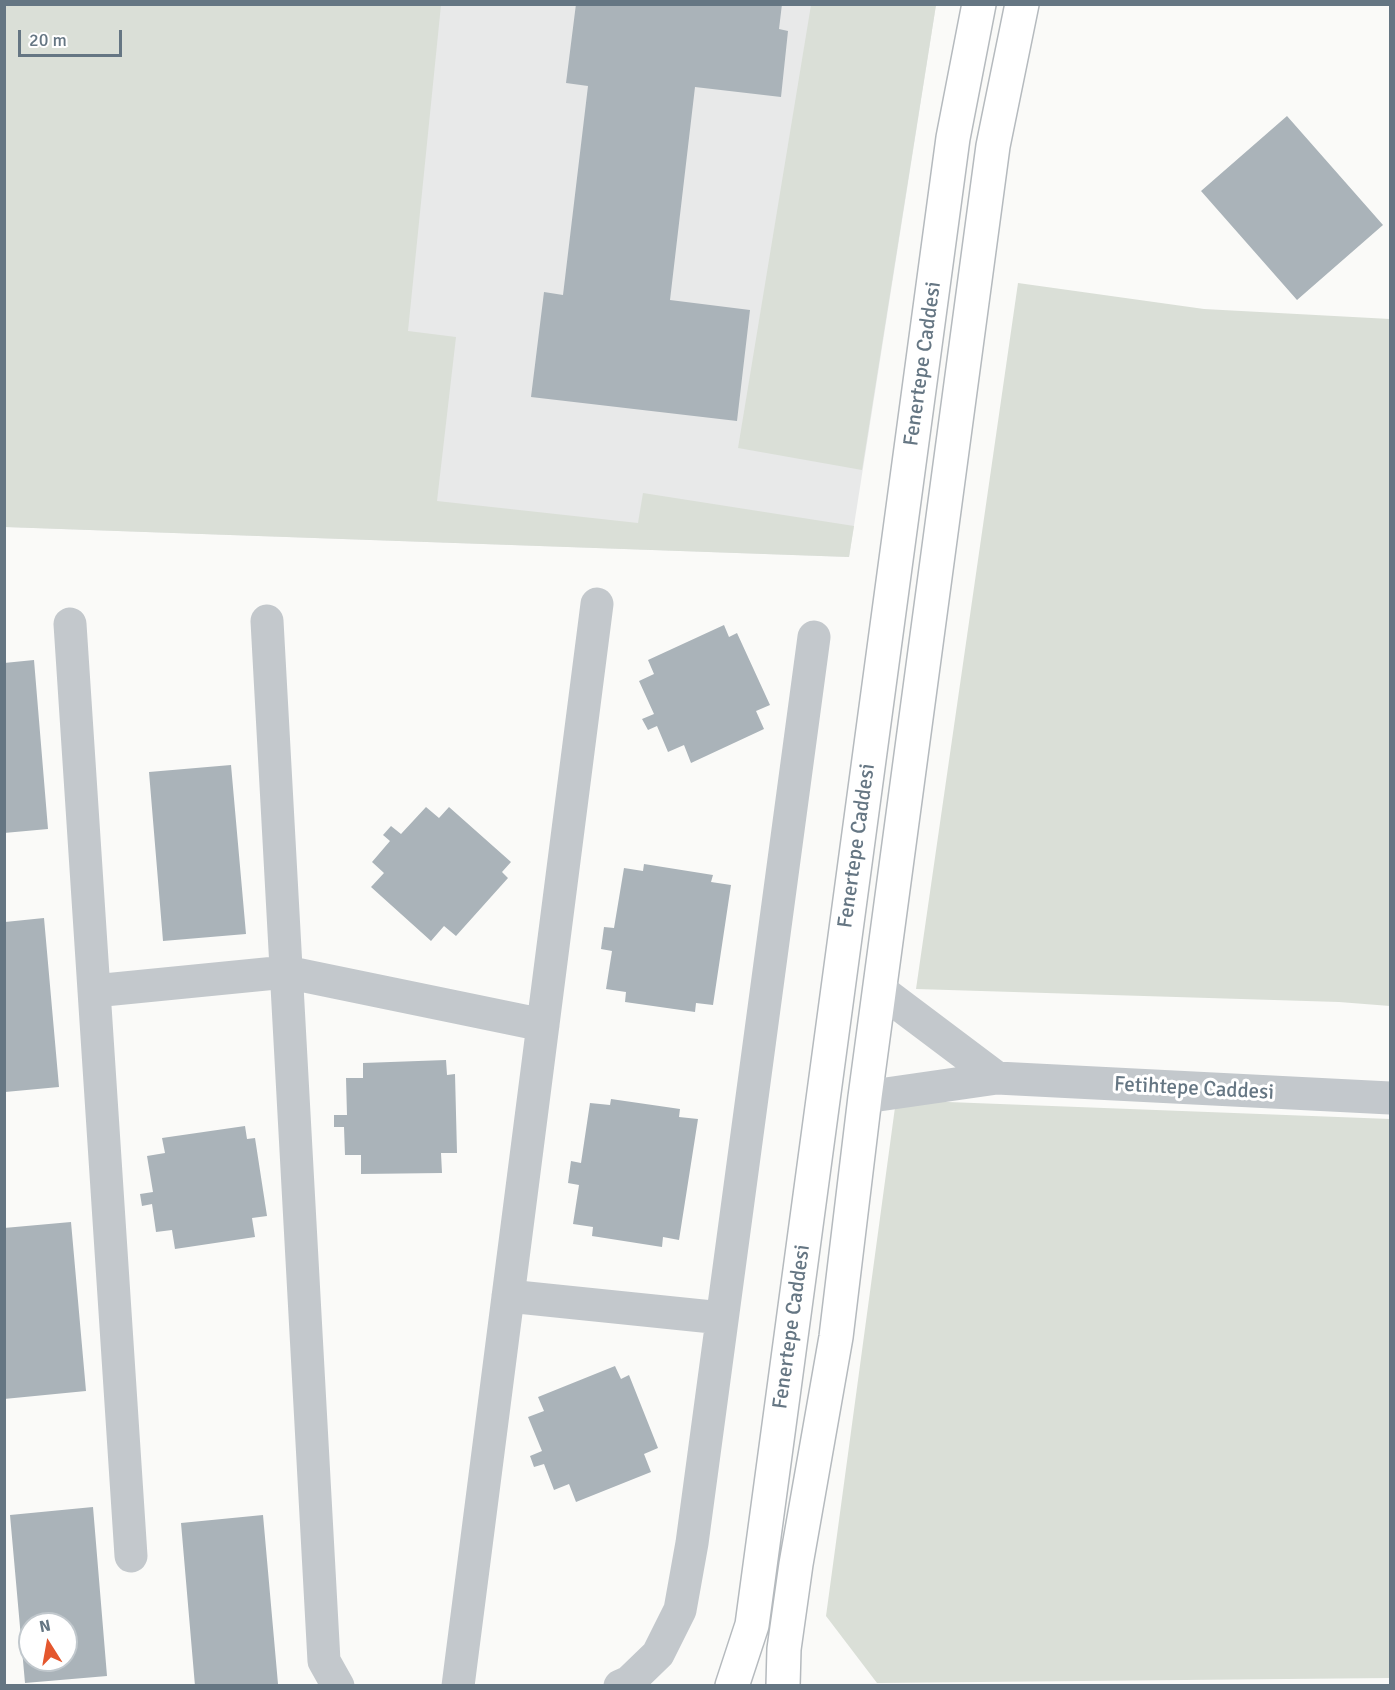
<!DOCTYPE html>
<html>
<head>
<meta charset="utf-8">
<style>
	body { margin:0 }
	#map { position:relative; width:1395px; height:1690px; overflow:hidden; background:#fafaf8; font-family:Signika,sans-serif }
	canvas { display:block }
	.frame { position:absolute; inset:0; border:6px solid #657683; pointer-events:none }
	.north { position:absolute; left:18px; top:1612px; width:60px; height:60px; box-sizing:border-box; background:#fff; border:2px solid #c1c8cd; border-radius:50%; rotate:349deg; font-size:16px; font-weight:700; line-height:24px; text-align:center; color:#657683 }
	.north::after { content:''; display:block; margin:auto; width:21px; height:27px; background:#e4572e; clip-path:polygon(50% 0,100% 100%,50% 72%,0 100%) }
	.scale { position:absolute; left:18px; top:30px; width:104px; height:27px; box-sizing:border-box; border:3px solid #657683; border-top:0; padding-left:8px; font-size:18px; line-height:21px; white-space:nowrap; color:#657683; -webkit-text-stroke:4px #fff; paint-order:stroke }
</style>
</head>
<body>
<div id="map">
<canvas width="1395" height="1690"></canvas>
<div class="frame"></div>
<div class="north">N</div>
<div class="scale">20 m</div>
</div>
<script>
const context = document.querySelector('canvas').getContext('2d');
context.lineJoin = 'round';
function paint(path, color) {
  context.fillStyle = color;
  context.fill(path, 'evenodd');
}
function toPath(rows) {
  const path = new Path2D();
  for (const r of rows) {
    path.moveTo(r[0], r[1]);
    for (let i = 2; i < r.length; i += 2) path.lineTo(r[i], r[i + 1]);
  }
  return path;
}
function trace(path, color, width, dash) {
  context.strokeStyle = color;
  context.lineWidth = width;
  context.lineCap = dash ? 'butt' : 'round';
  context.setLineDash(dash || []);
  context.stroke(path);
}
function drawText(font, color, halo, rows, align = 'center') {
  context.font = font + ' Signika,sans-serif';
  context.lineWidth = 6;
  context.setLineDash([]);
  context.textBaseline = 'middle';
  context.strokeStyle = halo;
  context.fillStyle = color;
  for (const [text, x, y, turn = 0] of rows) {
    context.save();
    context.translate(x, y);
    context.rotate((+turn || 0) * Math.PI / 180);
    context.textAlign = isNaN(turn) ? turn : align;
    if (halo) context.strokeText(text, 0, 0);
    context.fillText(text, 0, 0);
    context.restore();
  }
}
paint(toPath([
	[213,5,936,5,849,557,5,527]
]), '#e8e9e9');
paint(toPath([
	[5,4,441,5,408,331,456,337,437,501,638,523,643,493,854,526,849,557,5,527],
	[811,5,936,5,862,470,738,448],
	[1018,283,1204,309,1390,319,1390,1006,1339,1002,916,989],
	[896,1100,1390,1119,1390,1678,877,1683,826,1616]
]), '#dadfd7');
paint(toPath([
	[576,4,782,4,779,29,788,31,781,97,695,87,670,300,750,310,737,421,531,397,544,292,563,295,588,86,566,83],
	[1287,116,1383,225,1297,300,1201,191],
	[724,625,729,637,737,633,770,705,756,711,764,729,691,763,684,745,668,752,657,726,648,730,642,719,654,714,639,681,654,674,648,660],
	[34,660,48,829,4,833,4,663],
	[231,765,246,934,163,941,149,772],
	[426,807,439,818,449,807,511,862,502,872,508,878,456,936,444,926,431,941,371,887,384,873,372,862,390,841,383,835,391,826,401,834],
	[644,864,713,875,711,882,731,885,713,1005,696,1003,695,1012,625,1002,626,992,606,989,612,951,601,949,604,927,614,928,624,868,643,871],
	[44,918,59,1087,5,1092,5,922],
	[446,1060,447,1075,455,1074,457,1153,441,1153,442,1173,361,1174,361,1155,345,1155,344,1127,334,1127,334,1115,347,1115,346,1078,363,1078,363,1063],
	[611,1099,680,1109,679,1117,698,1119,679,1240,663,1237,662,1247,592,1236,593,1227,573,1224,579,1185,568,1183,571,1161,581,1163,590,1103,610,1105],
	[245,1126,247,1139,255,1138,267,1216,252,1218,255,1237,175,1249,172,1230,156,1232,152,1204,142,1206,140,1194,153,1192,147,1156,165,1153,162,1138],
	[71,1222,86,1391,4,1399,4,1228],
	[615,1366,621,1379,629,1375,658,1448,644,1454,651,1472,576,1502,569,1484,554,1490,544,1464,534,1467,530,1456,542,1451,528,1417,544,1411,538,1397],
	[93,1507,107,1676,25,1683,10,1515],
	[30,1624,66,1624,66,1660,30,1660],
	[263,1515,278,1684,195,1686,181,1523]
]), '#aab3b9');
const major = toPath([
	[732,1686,752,1625,953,138,979,4],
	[783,1686,784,1649,796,1564,836,1337,865,1097,993,146,1022,4]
]);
trace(major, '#b5babe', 36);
trace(toPath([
	[267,621,324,1661,338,1686],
	[70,624,131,1556],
	[880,990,997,1078],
	[94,991,286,972,543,1025],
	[865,1097,997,1078,1390,1098],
	[508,1296,722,1318],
	[458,1686,597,604],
	[620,1686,629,1682,658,1654,680,1610,692,1543,814,637]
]), '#c3c8cc', 33);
trace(major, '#fff', 33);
drawText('21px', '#657683', '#fff', [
	["Fenertepe Caddesi",923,364,-82],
	["Fenertepe Caddesi",857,846,-82],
	["Fetihtepe Caddesi",1194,1089,3],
	["Fenertepe Caddesi",792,1327,-82]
]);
</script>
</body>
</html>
